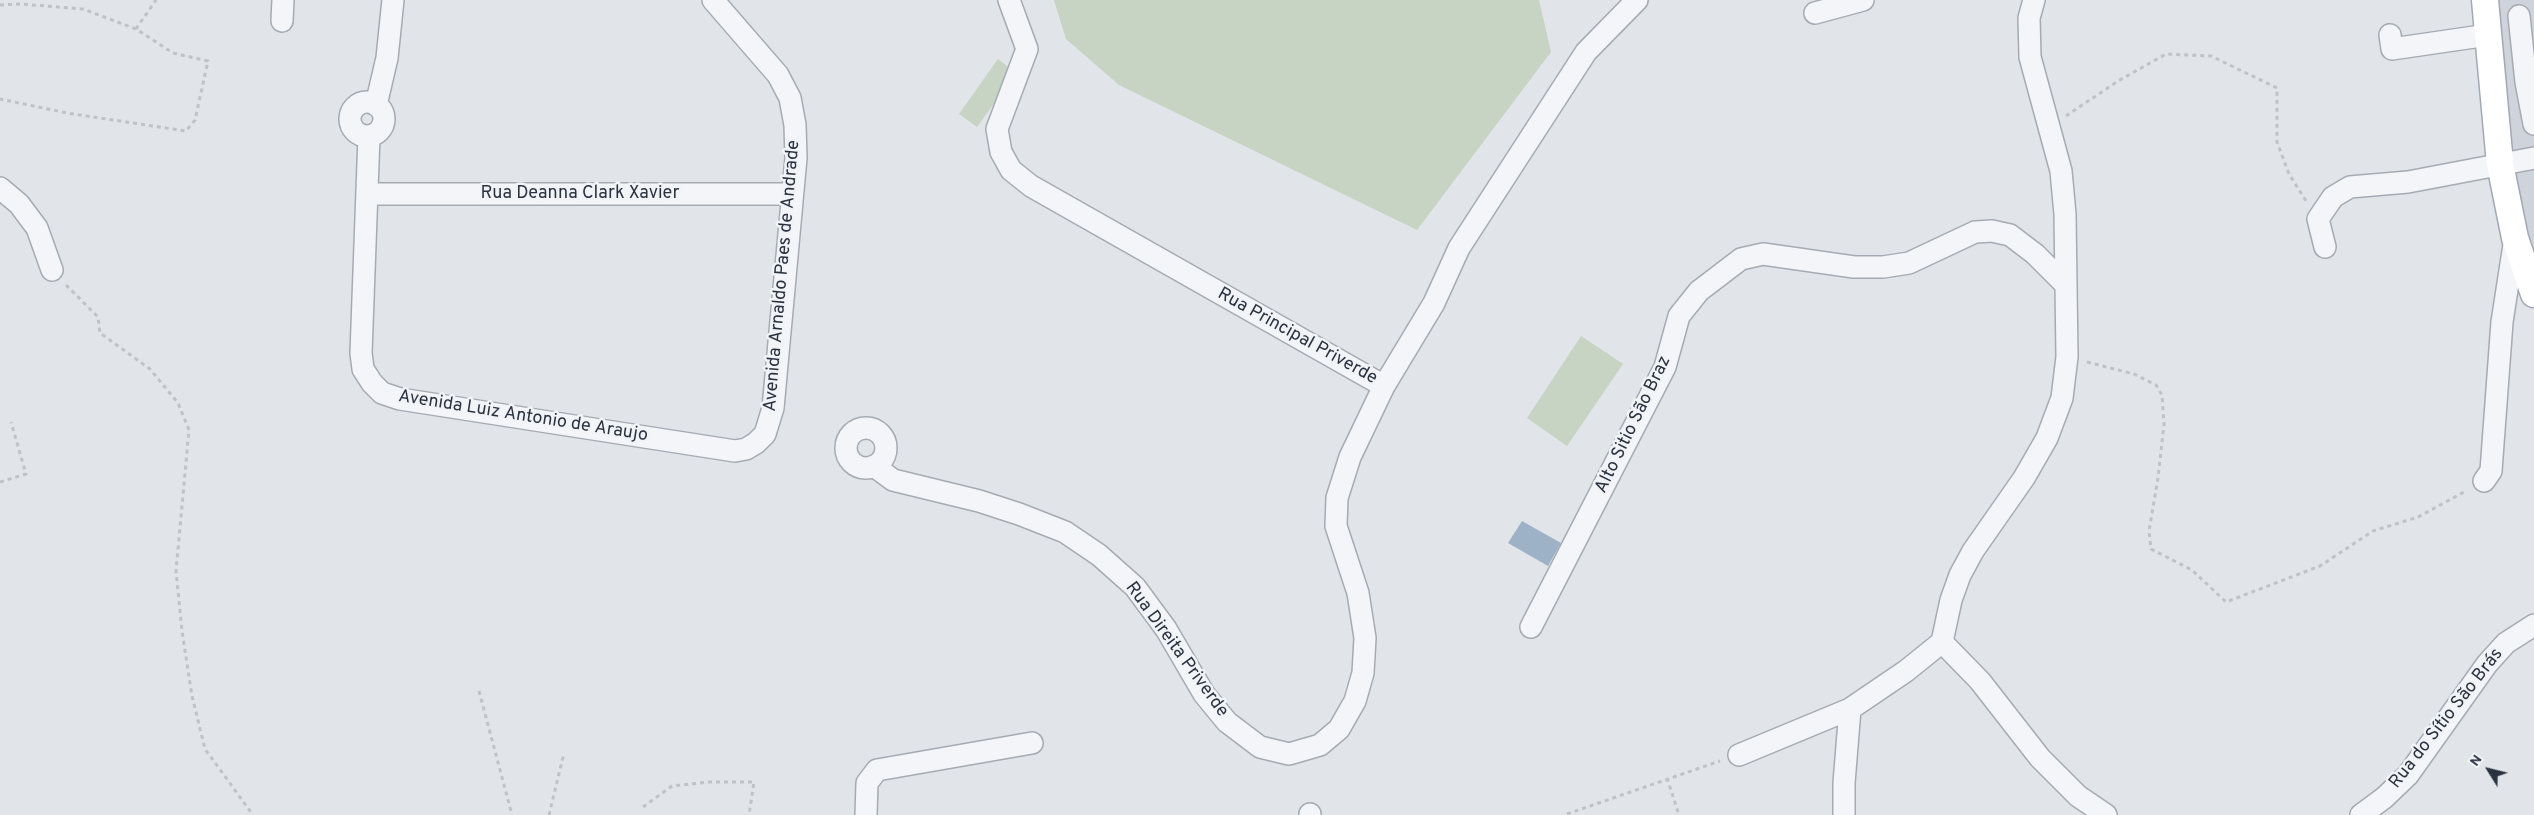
<!DOCTYPE html>
<html>
<head>
<meta charset="utf-8">
<style>
	body { margin:0 }
	#map { position:relative; width:2534px; height:815px; overflow:hidden; background:#e1e4e9; font-family:Overpass,sans-serif }
	canvas { display:block }
	.north { position:absolute; left:2464px; top:745px; width:50px; height:50px; -webkit-text-stroke:4px #f1f3f7; paint-order:stroke; rotate:306deg; font-size:14px; font-weight:700; line-height:20px; text-align:center; color:#2a3240 }
	.north::after { content:''; display:block; margin:auto; width:18px; height:22px; background:#2a3240; clip-path:polygon(50% 0,100% 100%,50% 72%,0 100%) }
</style>
</head>
<body>
<div id="map">
<canvas width="2534" height="815"></canvas>
<div class="north">N</div>
</div>
<script>
const context = document.querySelector('canvas').getContext('2d');
context.lineJoin = 'round';
function paint(path, color) {
  context.fillStyle = color;
  context.fill(path, 'evenodd');
}
function toPath(rows) {
  const path = new Path2D();
  for (const r of rows) {
    if (r.length === 3) {
      path.moveTo(r[0] + r[2], r[1]);
      path.arc(r[0], r[1], r[2], 0, 2 * Math.PI);
      continue;
    }
    path.moveTo(r[0], r[1]);
    for (let i = 2; i < r.length; i += 2) path.lineTo(r[i], r[i + 1]);
  }
  return path;
}
function trace(path, color, width, dash) {
  context.strokeStyle = color;
  context.lineWidth = width;
  context.lineCap = dash ? 'butt' : 'round';
  context.setLineDash(dash || []);
  context.stroke(path);
}
function drawText(font, color, halo, rows, align = 'center') {
  context.font = font + ' Overpass,sans-serif';
  context.lineWidth = 5;
  context.setLineDash([]);
  context.textBaseline = 'middle';
  context.strokeStyle = halo;
  context.fillStyle = color;
  for (const [text, x, y, turn = 0] of rows) {
    context.save();
    context.translate(x, y);
    context.rotate((+turn || 0) * Math.PI / 180);
    context.textAlign = isNaN(turn) ? turn : align;
    if (halo) context.strokeText(text, 0, 0);
    context.fillText(text, 0, 0);
    context.restore();
  }
}
paint(toPath([
	[2485,0,2534,0,2534,299]
]), '#cfd3db');
paint(toPath([
	[1054,0,1539,0,1551,52,1417,230,1119,85,1066,39],
	[998,59,1016,73,977,127,959,114],
	[1581,336,1623,364,1567,446,1527,418]
]), '#c7d3c3');
paint(toPath([
	[1522,521,1561,543,1548,566,1508,543]
]), '#9eb2c7');
const minor = toPath([
	[1009,0,1027,49,997,129,1001,152,1011,170,1031,186,1384,386,1434,303,1459,248,1586,52,1637,0],
	[1815,13,1863,0],
	[2519,16,2526,82,2534,82],
	[282,21,283,0],
	[2390,35,2392,49,2488,35],
	[2526,82,2534,124],
	[367,119,17],
	[376,105,387,58,393,0],
	[369,136,361,353,363,369,372,383,382,393,400,399,735,451,746,449,756,443,765,434,773,408,796,158,795,125,790,98,778,75,713,0],
	[0,188,19,204,37,228,52,270],
	[367,194,792,194],
	[2325,247,2318,219,2333,197,2350,187,2408,182,2534,158],
	[866,448,20],
	[874,466,893,480,979,501,1019,514,1065,532,1099,555,1135,587,1166,629,1204,694,1227,722,1260,747,1289,754,1320,745,1339,729,1355,701,1363,673,1365,638,1358,593,1336,526,1337,498,1350,457,1384,386],
	[2484,481,2491,471,2502,322,2515,238],
	[1531,627,1665,367,1679,316,1699,291,1741,259,1763,254,1854,267,1883,267,1909,263,1975,232,1992,231,2010,235,2035,254,2066,285],
	[1942,642,1951,600,1960,575,1973,551,2024,478,2047,438,2062,398,2067,357,2065,214,2061,171,2030,57,2029,18,2034,0],
	[1942,642,1980,681,2040,758,2078,796,2106,815],
	[1739,755,1850,709,1906,671,1942,642],
	[866,815,867,783,877,770,1032,743],
	[1310,815,1310,814],
	[1844,815,1844,783,1850,709],
	[2361,815,2384,798,2408,775,2487,664,2506,643,2534,625]
]);
const major = toPath([
	[2485,0,2500,164,2515,238,2534,294]
]);
trace(minor, '#a6abb3', 24);
trace(major, '#a1a9b4', 29);
trace(toPath([
	[0,5,21,4,83,9,136,29,173,53,208,61,195,120,186,131,67,113,0,99],
	[136,29,156,0],
	[2066,116,2118,81,2166,54,2211,56,2277,88,2277,142,2289,174,2306,201],
	[66,285,98,317,100,333,150,369,178,403,189,430,176,571,182,631,192,696,205,749,253,815],
	[2087,362,2134,374,2156,385,2162,395,2164,424,2158,478,2149,531,2151,549,2192,570,2226,602,2320,566,2373,531,2418,517,2466,491],
	[0,482,26,474,11,422],
	[479,691,512,815],
	[1667,778,1679,815],
	[643,807,672,786,709,782,754,782,749,815],
	[1567,814,1720,761],
	[549,815,564,753]
]), '#bfc2c8', 3, [4, 4]);
trace(minor, '#f4f5f8', 21);
trace(major, '#fff', 26);
drawText('18px', '#2a3240', '#f1f3f7', [
	["Rua Deanna Clark Xavier",580,194],
	["Avenida Arnaldo Paes de Andrade",783,276,-85],
	["Rua Principal Priverde",1297,337,29],
	["Avenida Luiz Antonio de Araujo",523,417,9],
	["Alto Sitio São Braz",1634,425,-64],
	["Rua Direita Priverde",1176,650,54],
	["Rua do Sítio São Brás",2447,719,-52]
]);
</script>
</body>
</html>
